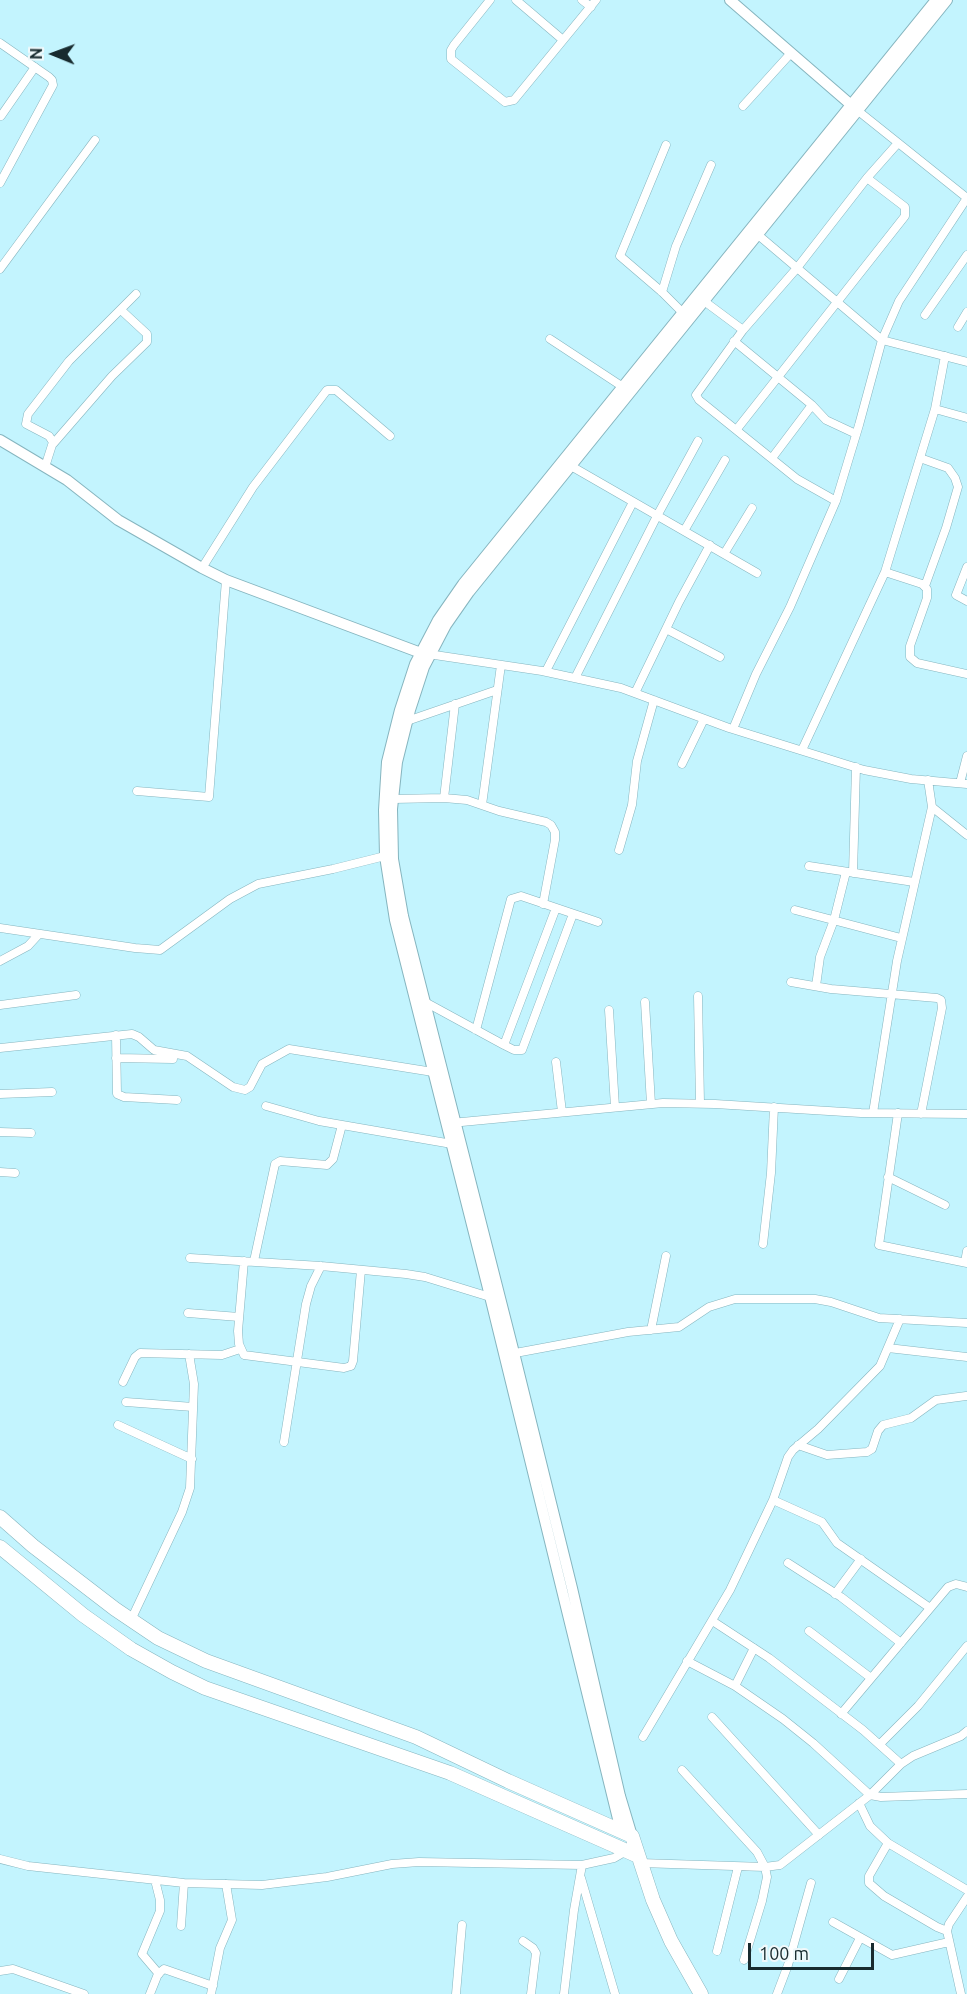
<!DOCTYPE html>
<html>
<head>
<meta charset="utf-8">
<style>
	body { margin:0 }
	#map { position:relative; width:967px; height:1994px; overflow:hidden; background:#c3f4fe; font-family:Ubuntu,sans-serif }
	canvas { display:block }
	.north { position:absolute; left:24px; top:24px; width:60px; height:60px; -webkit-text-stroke:4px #f0f9fb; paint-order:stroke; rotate:271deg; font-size:16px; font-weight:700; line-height:24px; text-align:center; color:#182b2f }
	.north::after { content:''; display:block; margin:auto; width:21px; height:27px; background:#182b2f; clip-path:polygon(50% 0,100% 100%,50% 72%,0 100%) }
	.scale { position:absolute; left:748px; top:1943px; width:126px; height:27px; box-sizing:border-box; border:3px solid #182b2f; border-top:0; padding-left:8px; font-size:18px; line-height:21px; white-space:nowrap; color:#182b2f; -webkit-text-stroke:4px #f0f9fb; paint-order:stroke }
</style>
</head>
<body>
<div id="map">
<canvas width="967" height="1994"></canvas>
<div class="north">N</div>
<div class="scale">100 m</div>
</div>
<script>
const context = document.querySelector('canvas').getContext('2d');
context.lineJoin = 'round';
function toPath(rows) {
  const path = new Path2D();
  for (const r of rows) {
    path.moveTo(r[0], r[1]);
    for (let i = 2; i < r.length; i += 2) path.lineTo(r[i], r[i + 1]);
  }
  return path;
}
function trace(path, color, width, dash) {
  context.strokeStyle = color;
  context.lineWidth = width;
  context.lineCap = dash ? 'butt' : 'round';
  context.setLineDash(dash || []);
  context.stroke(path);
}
const minor = toPath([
	[490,0,454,45,451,50,451,59,505,102,514,100,596,0],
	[516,0,563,40],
	[582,0,591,7],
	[0,43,49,77,52,80,53,85,0,183],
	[743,106,791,53],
	[857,110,967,198],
	[1,116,35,67],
	[666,145,620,256,662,292,683,313],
	[757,234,882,340,967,362],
	[0,269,95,140],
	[662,292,676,246,711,165],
	[704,301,743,330],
	[925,315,967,255],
	[958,327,967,312],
	[550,339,623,387],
	[734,341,812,405,826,420,856,434],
	[935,409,967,418],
	[737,429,905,216,905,207,867,178,898,143],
	[53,444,112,376,147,342,147,334,121,310],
	[772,458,812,405],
	[920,458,948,468,955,478,958,487,946,528,925,586],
	[571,466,757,573],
	[45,467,53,442,49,436,26,424,28,414,69,361,136,294],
	[836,501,797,479,699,400,696,395,743,330,797,268,867,178],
	[684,531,725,460],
	[724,554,752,508],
	[967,567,956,595,967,601],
	[202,568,253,487,327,390,336,390,390,436],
	[885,572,922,584,927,589,927,598,910,646,910,657,917,663,967,674],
	[666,629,720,657],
	[428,654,542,671,621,688,729,728,864,770,911,779,967,784],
	[546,671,633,502],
	[575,678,657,516,698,441],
	[635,693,679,602,710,545],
	[407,721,497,690],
	[733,729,756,674,790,607,836,501,859,425,882,340,899,301,967,198],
	[802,750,885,572,935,409,945,356],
	[682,764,704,719],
	[960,783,967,756],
	[137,791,209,797,226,580],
	[444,798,455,704],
	[393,799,444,798,467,800,499,811,546,822,551,825,555,832,555,840,543,904],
	[482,805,501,665],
	[932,807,967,835],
	[619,850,632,805,637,761,654,700],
	[809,866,914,882],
	[853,873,856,767],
	[795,910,901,938],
	[0,928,135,948,160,950,230,899,258,884,333,869,385,856],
	[0,961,28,946,39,934],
	[791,982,831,989,937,998,941,1000,942,1008,921,1114],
	[816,986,820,957,834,920,846,872],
	[698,996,700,1103],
	[425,1002,504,1045,514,1050,522,1050,573,914],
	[645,1002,651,1104],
	[0,1005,76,995],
	[609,1010,615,1107],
	[476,1030,511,899,521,896,598,922],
	[116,1035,117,1094,124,1097,177,1100],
	[504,1045,556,908],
	[0,1048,132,1034,139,1037,154,1050,187,1056,233,1087,245,1090,250,1087,262,1064,289,1049,433,1072],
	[116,1058,173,1059],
	[556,1062,562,1112],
	[0,1094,52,1092],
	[266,1106,319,1121,452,1144],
	[873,1113,897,961,932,807,928,780],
	[898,1113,879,1245,967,1263],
	[451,1123,663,1103,715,1104,861,1113,967,1114],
	[0,1132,31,1133],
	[0,1172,15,1173],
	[888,1177,945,1205],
	[763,1244,771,1173,774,1107],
	[190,1258,321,1266,406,1274,425,1277,490,1297],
	[244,1261,238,1331,239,1344,244,1355,344,1368,351,1366,353,1361,361,1270],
	[254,1261,275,1164,280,1161,327,1165,333,1159,342,1125],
	[965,1262,967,1251],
	[188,1313,239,1317],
	[651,1330,666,1256],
	[888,1348,967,1357],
	[510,1354,628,1332,679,1327,709,1307,735,1299,815,1299,831,1302,879,1318,967,1323],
	[123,1382,135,1357,140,1353,222,1355,240,1349],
	[126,1402,193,1407],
	[118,1425,192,1459],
	[284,1442,306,1304,311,1286,321,1266],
	[798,1445,827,1455,867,1452,872,1449,878,1431,883,1425,911,1418,936,1400,966,1396],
	[773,1500,822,1522,837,1543,930,1608],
	[788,1563,841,1597,901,1643],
	[835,1594,861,1559],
	[131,1620,182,1512,190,1488,194,1384,189,1354],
	[714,1622,769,1658,863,1730,901,1764],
	[809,1631,871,1678],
	[687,1661,735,1686,783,1719,813,1743,870,1795,881,1797,967,1794],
	[735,1686,754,1648],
	[841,1714,948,1587,956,1584,967,1587],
	[712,1717,819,1835],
	[643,1737,730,1590,773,1500,788,1457,793,1450,818,1429,880,1366,900,1319],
	[880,1744,918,1706,967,1646],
	[682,1770,757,1852,765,1867,767,1877,762,1901,744,1960],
	[859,1803,870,1826,888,1843,967,1890],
	[888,1843,869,1876,869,1883,884,1896,937,1927,947,1931],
	[0,1859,28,1866,184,1883,262,1885,327,1877,392,1864,419,1862,582,1865,614,1858,626,1851],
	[640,1863,765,1867,780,1865,870,1795,901,1764,913,1756,961,1736,967,1731],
	[581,1878,615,1994],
	[155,1880,160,1900,160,1911,142,1954,159,1974],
	[833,1922,892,1955,949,1942],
	[181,1926,184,1883],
	[523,1941,533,1948,536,1953,531,1994],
	[717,1951,738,1867],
	[0,1971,13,1969,84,1994],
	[839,1979,860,1938],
	[150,1994,158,1974,164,1969,213,1986],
	[211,1994,220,1948,232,1920,226,1884],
	[456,1994,462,1925],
	[564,1994,574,1910,582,1865],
	[777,1994,788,1965,811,1883],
	[961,1994,947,1931,949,1924,967,1897]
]);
const tertiary = toPath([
	[730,0,857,110],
	[0,440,67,480,118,520,202,568,226,580,421,653]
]);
const secondary = toPath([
	[621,1831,487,1284,395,920,385,856,384,810,387,762,400,710,415,664,438,620,463,584,936,0],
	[632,1836,620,1796,572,1588,514,1353,403,916,393,859,392,809,397,762,410,710,424,667,446,625,469,592,947,0]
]);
const trunk = toPath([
	[0,1517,33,1546,115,1609,158,1638,206,1661,416,1737,508,1781,632,1836,653,1900,671,1941,701,1994],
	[0,1547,83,1615,131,1649,172,1672,205,1688,450,1773,638,1856]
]);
trace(minor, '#86b5bf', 9);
trace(tertiary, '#86b5bf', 12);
trace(secondary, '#86b5bf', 12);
trace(trunk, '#86b5bf', 15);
trace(minor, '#fff', 8);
trace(tertiary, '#fff', 10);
trace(secondary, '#fff', 10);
trace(trunk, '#fff', 14);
</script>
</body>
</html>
